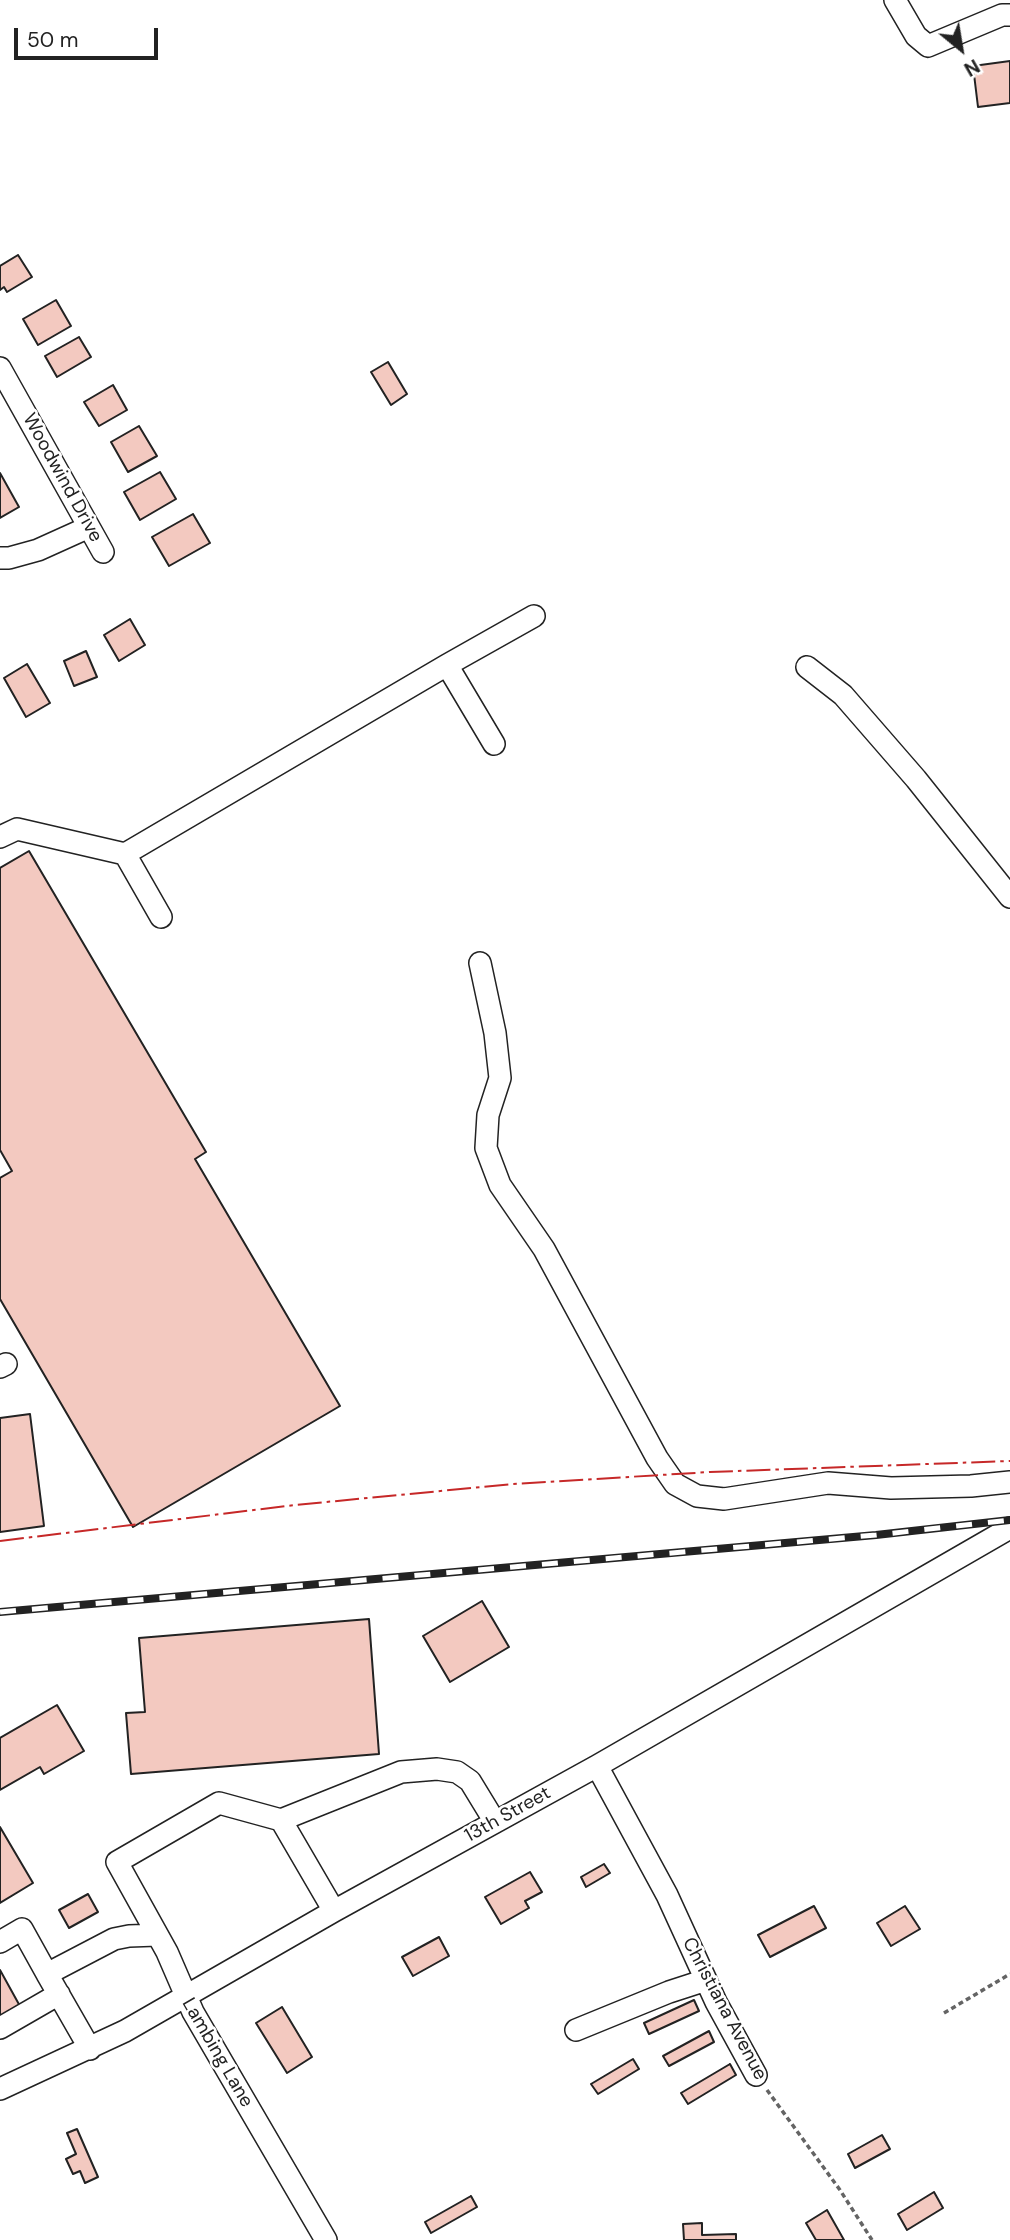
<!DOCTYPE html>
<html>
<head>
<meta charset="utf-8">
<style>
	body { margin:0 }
	#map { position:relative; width:1010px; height:2240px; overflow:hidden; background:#fff; font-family:"DM Sans",sans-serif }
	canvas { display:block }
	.north { position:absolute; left:926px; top:14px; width:70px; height:70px; -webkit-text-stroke:5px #fff; paint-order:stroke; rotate:150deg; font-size:19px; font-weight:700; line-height:28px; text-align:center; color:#222 }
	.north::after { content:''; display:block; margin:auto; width:24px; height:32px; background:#222; clip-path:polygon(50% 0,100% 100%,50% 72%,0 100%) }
	.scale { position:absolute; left:14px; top:28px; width:144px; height:32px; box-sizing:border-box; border:4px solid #222; border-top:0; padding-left:9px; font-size:21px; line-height:24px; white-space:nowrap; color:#222; -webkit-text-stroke:5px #fff; paint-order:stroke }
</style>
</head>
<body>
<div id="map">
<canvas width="1010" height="2240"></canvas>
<div class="north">N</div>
<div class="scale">50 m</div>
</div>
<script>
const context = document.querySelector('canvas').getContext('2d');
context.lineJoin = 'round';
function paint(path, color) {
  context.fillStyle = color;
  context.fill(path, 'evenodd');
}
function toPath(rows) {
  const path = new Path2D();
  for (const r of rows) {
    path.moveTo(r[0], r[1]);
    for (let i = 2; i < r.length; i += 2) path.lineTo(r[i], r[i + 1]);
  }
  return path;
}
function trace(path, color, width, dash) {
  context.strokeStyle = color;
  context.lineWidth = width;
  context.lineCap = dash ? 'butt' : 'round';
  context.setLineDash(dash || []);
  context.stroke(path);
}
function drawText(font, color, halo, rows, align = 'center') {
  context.font = font + ' "DM Sans",sans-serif';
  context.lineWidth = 5;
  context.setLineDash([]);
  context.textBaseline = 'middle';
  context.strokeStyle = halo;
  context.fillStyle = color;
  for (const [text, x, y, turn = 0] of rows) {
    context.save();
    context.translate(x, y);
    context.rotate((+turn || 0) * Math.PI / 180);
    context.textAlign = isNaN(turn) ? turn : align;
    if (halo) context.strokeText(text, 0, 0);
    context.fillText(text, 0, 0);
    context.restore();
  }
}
const building = toPath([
	[1010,61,1010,103,978,107,973,66,1010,61],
	[18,255,32,277,7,292,4,287,0,290,0,266,18,255],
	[56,300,71,326,38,345,23,319,56,300],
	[79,337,91,357,57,377,45,356,79,337],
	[388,362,407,394,391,405,371,372,388,362],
	[113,385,127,410,99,426,84,402,113,385],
	[139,426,157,456,128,472,111,442,139,426],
	[160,472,176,499,140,520,124,492,160,472],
	[0,473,19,507,0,518,0,473],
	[193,514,210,543,169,566,152,537,193,514],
	[130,619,145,645,119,661,104,635,130,619],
	[86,651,97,677,74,686,64,661,86,651],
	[27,664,50,703,26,717,4,678,27,664],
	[29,851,206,1152,195,1159,340,1406,133,1527,0,1299,0,1178,12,1171,0,1150,0,868,29,851],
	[30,1414,44,1526,0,1532,0,1418,30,1414],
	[482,1601,509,1647,450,1682,423,1636,482,1601],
	[369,1619,379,1754,131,1774,126,1713,145,1712,139,1638,369,1619],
	[57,1705,84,1751,44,1774,40,1767,0,1790,0,1738,57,1705],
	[0,1827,33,1883,0,1903,0,1827],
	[604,1864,610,1873,586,1887,581,1877,604,1864],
	[530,1872,542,1892,525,1901,529,1908,501,1924,485,1897,530,1872],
	[88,1894,98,1912,69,1928,59,1910,88,1894],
	[814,1906,826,1928,770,1957,758,1935,814,1906],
	[905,1906,920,1929,891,1946,877,1923,905,1906],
	[439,1937,449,1956,413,1976,402,1957,439,1937],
	[0,1970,21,2008,0,2017,0,1970],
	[694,2000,699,2011,649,2034,644,2023,694,2000],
	[282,2007,312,2057,287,2073,256,2023,282,2007],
	[709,2031,714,2042,669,2066,663,2056,709,2031],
	[633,2059,639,2069,598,2094,591,2084,633,2059],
	[730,2064,736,2075,688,2104,681,2093,730,2064],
	[77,2129,98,2177,85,2183,80,2171,73,2174,66,2159,76,2154,67,2133,77,2129],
	[882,2135,890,2149,855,2168,848,2154,882,2135],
	[934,2192,943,2208,907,2230,898,2214,934,2192],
	[471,2196,477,2207,431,2233,425,2222,471,2196],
	[827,2210,844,2240,816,2240,806,2223,827,2210],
	[702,2223,702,2235,736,2234,736,2240,684,2240,683,2224,702,2223]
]);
paint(building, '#f3c9c0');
trace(building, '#222', 2);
const minor = toPath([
	[895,0,916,36,928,46,1002,15,1010,15],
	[0,368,103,552],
	[0,558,9,558,38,550,89,527],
	[447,665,494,744],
	[807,667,843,695,916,779,1010,897],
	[0,837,17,829,125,854,447,665,534,616],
	[125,854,161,917],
	[480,963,495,1033,500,1078,488,1115,486,1148,500,1185,544,1249,657,1458,675,1484,697,1496,724,1499,828,1483,891,1488,971,1486,1010,1482],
	[0,1367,6,1364],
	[597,1766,667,1895,716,2002,756,2075],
	[281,1820,334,1911],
	[0,1942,22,1929,47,1974],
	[0,2028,59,1994],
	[576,2030,669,1992,706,1980],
	[90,2049,47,1974,114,1939,129,1936,157,1935],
	[0,2089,125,2031,334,1911,597,1766,1010,1528],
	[326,2240,193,2012,167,1952,117,1862,219,1803,281,1820,401,1772,437,1769,457,1772,470,1781,495,1822]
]);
trace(minor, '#222', 24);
trace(toPath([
	[944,2013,1010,1974],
	[767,2090,840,2190,872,2240]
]), '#646464', 3.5, [5, 3.5]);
trace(minor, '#fff', 21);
const rail = toPath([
	[0,1612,876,1535,1010,1520]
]);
trace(rail, '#222', 8);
trace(rail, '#fff', 5, [16]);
trace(toPath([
	[0,1541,295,1505,513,1484,710,1472,1010,1461]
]), '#c62828', 2, [24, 5, 3.5, 5]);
drawText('19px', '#222', '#fff', [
	["Woodwind Drive",62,478,61],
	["13th Street",508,1815,-29],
	["Christiana Avenue",724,2009,62],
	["Lambing Lane",217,2053,60]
]);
</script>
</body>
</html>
